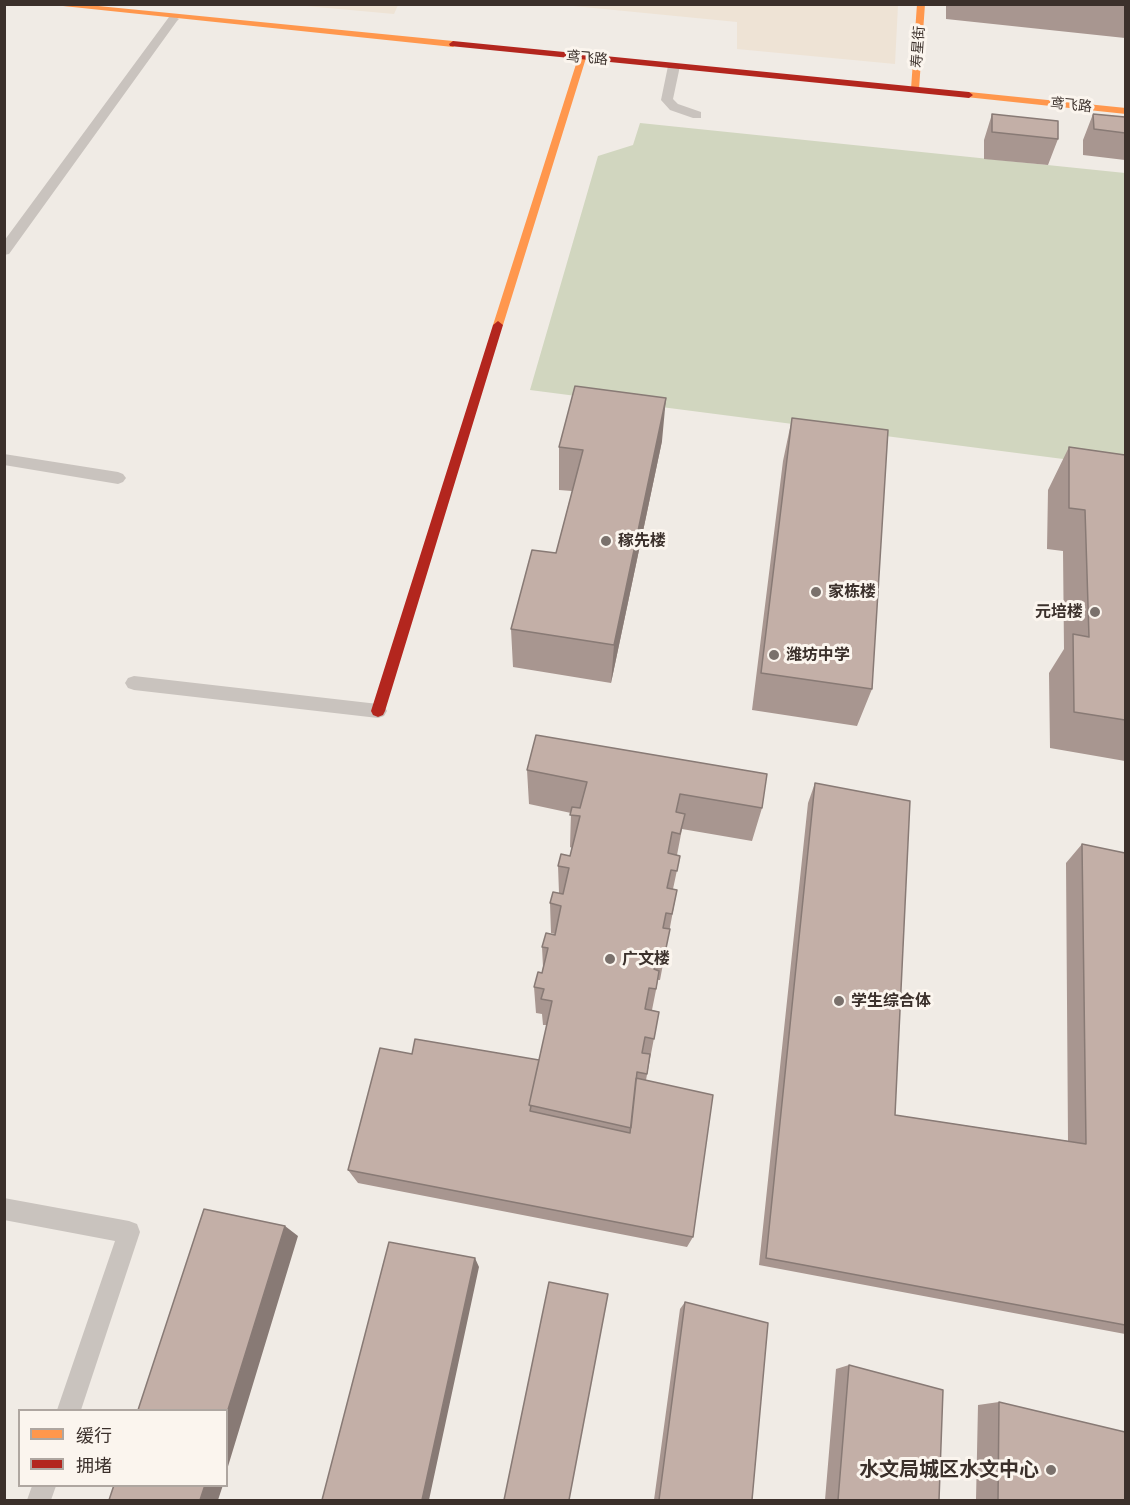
<!DOCTYPE html>
<html>
<head>
<meta charset="utf-8">
<style>
	body { margin:0 }
	#map { position:relative; width:1130px; height:1505px; overflow:hidden; background:#f0ebe5; font-family:"Asap Condensed","Noto Sans SC",sans-serif }
	canvas { display:block }
	.frame { position:absolute; inset:0; border:6px solid #3b302b; pointer-events:none }
	.legend { position:absolute; left:18px; top:1409px; width:210px; height:78px; box-sizing:border-box; background:#fbf5ee; border:2px solid #aea6a0; margin:0; padding:8px 10px; list-style:none; font-size:18px; color:#3b302b }
	.legend li { display:flex; align-items:center; gap:12px; height:30px }
	.legend b { width:30px; border:2px solid #aea6a0 }
</style>
</head>
<body>
<div id="map">
<canvas width="1130" height="1505"></canvas>
<div class="frame"></div>
<ul class="legend">
<li><b style="height:8px;background:#ff974d"></b>缓行</li>
<li><b style="height:8px;background:#b3261e"></b>拥堵</li>
</ul>
</div>
<script>
const context = document.querySelector('canvas').getContext('2d');
context.lineJoin = 'round';
function paint(path, color) {
  context.fillStyle = color;
  context.fill(path, 'evenodd');
}
function toPath(rows) {
  const path = new Path2D();
  for (const r of rows) {
    path.moveTo(r[0], r[1]);
    for (let i = 2; i < r.length; i += 2) path.lineTo(r[i], r[i + 1]);
  }
  return path;
}
function trace(path, color, width, dash) {
  context.strokeStyle = color;
  context.lineWidth = width;
  context.lineCap = dash ? 'butt' : 'round';
  context.setLineDash(dash || []);
  context.stroke(path);
}
function drawText(font, color, halo, rows, align = 'center') {
  context.font = font + ' "Asap Condensed","Noto Sans SC",sans-serif';
  context.lineWidth = 6;
  context.setLineDash([]);
  context.textBaseline = 'middle';
  context.strokeStyle = halo;
  context.fillStyle = color;
  for (const [text, x, y, turn = 0] of rows) {
    context.save();
    context.translate(x, y);
    context.rotate((+turn || 0) * Math.PI / 180);
    context.textAlign = isNaN(turn) ? turn : align;
    if (halo) context.strokeText(text, 0, 0);
    context.fillText(text, 0, 0);
    context.restore();
  }
}
paint(toPath([
	[640,123,1125,173,1125,467,530,390,598,156,633,145]
]), '#d1d6bf');
paint(toPath([
	[295,5,398,4,398,5,394,14],
	[563,5,898,5,895,64,737,49,737,22]
]), '#eee3d5');
paint(toPath([
	[173,16,179,19,177,21,9,254,4,255,4,241,169,17,173,16],
	[674,63,680,66,673,99,678,104,701,112,701,118,693,118,670,110,661,100,668,66,674,63],
	[4,454,118,472,123,474,126,478,123,482,118,484,4,465,4,454],
	[134,676,378,704,384,706,387,711,384,716,378,718,134,690,128,688,125,683,128,678,134,676],
	[4,1198,129,1221,137,1224,140,1232,81,1410,57,1410,115,1241,4,1220,4,1198],
	[32,1486,56,1486,51,1500,27,1500,32,1486]
]), '#c9c3be');
paint(toPath([
	[44,4,78,4,453,41,457,44,453,47,44,4],
	[917,4,925,4,919,89,915,92,911,89,917,4],
	[582,55,586,58,503,325,498,329,494,327,493,325,578,58,582,55],
	[969,92,1126,108,1126,114,966,97,965,95,969,92]
]), '#ff974d');
paint(toPath([
	[453,41,969,92,973,95,969,98,450,46,449,44,453,41],
	[498,321,503,325,385,711,383,715,378,717,373,715,371,711,493,325,498,321]
]), '#b3261e');
paint(toPath([
	[946,4,1125,4,1125,38,946,19],
	[992,114,1058,139,1048,165,984,159,984,140],
	[1093,114,1125,117,1125,160,1083,155,1083,140],
	[792,418,872,689,857,726,752,710,783,461],
	[662,441,611,683,513,667,511,629,556,553,572,491,559,490,559,447],
	[1069,447,1125,455,1125,761,1050,748,1049,673,1064,649,1063,551,1047,549,1048,490],
	[536,735,762,808,752,841,682,829,677,855,680,856,673,889,677,890,660,980,658,980,652,1010,659,1012,646,1080,693,1237,687,1247,358,1183,348,1170,412,1054,539,1060,547,1025,543,1025,542,1014,536,1013,534,987,542,973,543,967,542,947,555,935,555,934,551,933,550,903,559,893,558,866,570,856,572,848,570,847,571,813,529,804,527,770],
	[815,783,895,1115,1068,1141,1066,863,1082,844,1125,853,1125,1334,759,1265,808,803],
	[685,1302,752,1500,654,1500,680,1309],
	[849,1365,939,1500,825,1500,836,1369],
	[999,1402,1125,1500,976,1500,978,1405]
]), '#a89690');
paint(toPath([
	[666,398,662,441,611,683,614,645],
	[285,1226,298,1236,226,1473,226,1416],
	[475,1258,479,1267,429,1500,422,1500],
	[205,1485,223,1485,218,1500,200,1500]
]), '#887a75');
const building = toPath([
	[992,114,1058,121,1058,139,992,132,992,114],
	[1093,114,1125,117,1125,133,1094,129,1093,114],
	[575,386,666,398,614,645,511,629,532,550,556,553,583,450,559,447,575,386],
	[792,418,888,430,872,689,761,673,792,418],
	[1069,447,1125,455,1125,720,1074,712,1073,634,1089,637,1085,510,1069,508,1069,447],
	[536,735,767,774,762,808,680,794,676,812,685,814,680,834,672,832,668,853,680,856,677,871,671,870,667,888,677,890,672,914,666,913,663,928,670,929,665,953,657,951,654,969,659,971,656,989,649,988,645,1009,659,1012,654,1039,645,1037,642,1053,650,1054,647,1074,637,1072,631,1128,529,1105,552,1001,541,999,544,989,534,987,538,972,542,973,548,948,542,947,546,933,555,935,561,906,550,903,553,892,563,894,569,868,558,866,561,854,570,856,580,816,570,815,572,807,580,808,587,782,527,770,536,735],
	[815,783,910,801,895,1115,1086,1144,1082,844,1125,853,1125,1325,766,1258,815,783],
	[415,1039,539,1060,529,1105,531,1106,530,1111,630,1133,636,1078,713,1095,693,1237,348,1170,380,1048,412,1054,415,1039],
	[204,1209,285,1226,226,1416,226,1410,138,1410,204,1209],
	[389,1242,475,1258,422,1500,322,1500,389,1242],
	[549,1282,608,1294,569,1500,504,1500,549,1282],
	[685,1302,768,1323,752,1500,659,1500,685,1302],
	[849,1365,943,1390,939,1500,838,1500,849,1365],
	[999,1402,1125,1432,1125,1500,998,1500,999,1402],
	[114,1485,205,1485,200,1500,109,1500,114,1485]
]);
paint(building, '#c3afa7');
trace(building, '#887a75', 1.5);
for (const [x, y, r, color] of [
	[606,541,6,"#7a716c"],
	[816,592,6,"#7a716c"],
	[1095,612,6,"#7a716c"],
	[774,655,6,"#7a716c"],
	[610,959,6,"#7a716c"],
	[839,1001,6,"#7a716c"],
	[1051,1470,6,"#7a716c"]
]) {
  const dot = new Path2D();
  dot.arc(x, y, r, 0, 2 * Math.PI);
  context.fillStyle = color;
  context.fill(dot);
  trace(dot, '#fbf5ee', 2);
}
drawText('14px', '#3b302b', '#fbf5ee', [
	["寿星街",918,47,-86],
	["鸢飞路",587,58,5],
	["鸢飞路",1071,105,6]
]);
drawText('bold 16px', '#3b302b', '#fbf5ee', [
	["稼先楼",618,541],
	["家栋楼",828,592],
	["元培楼",1083,612,"right"],
	["潍坊中学",786,655],
	["广文楼",622,959],
	["学生综合体",851,1001]
], 'left');
drawText('bold 20px', '#3b302b', '#fbf5ee', [
	["水文局城区水文中心",1039,1470]
], 'right');
</script>
</body>
</html>
